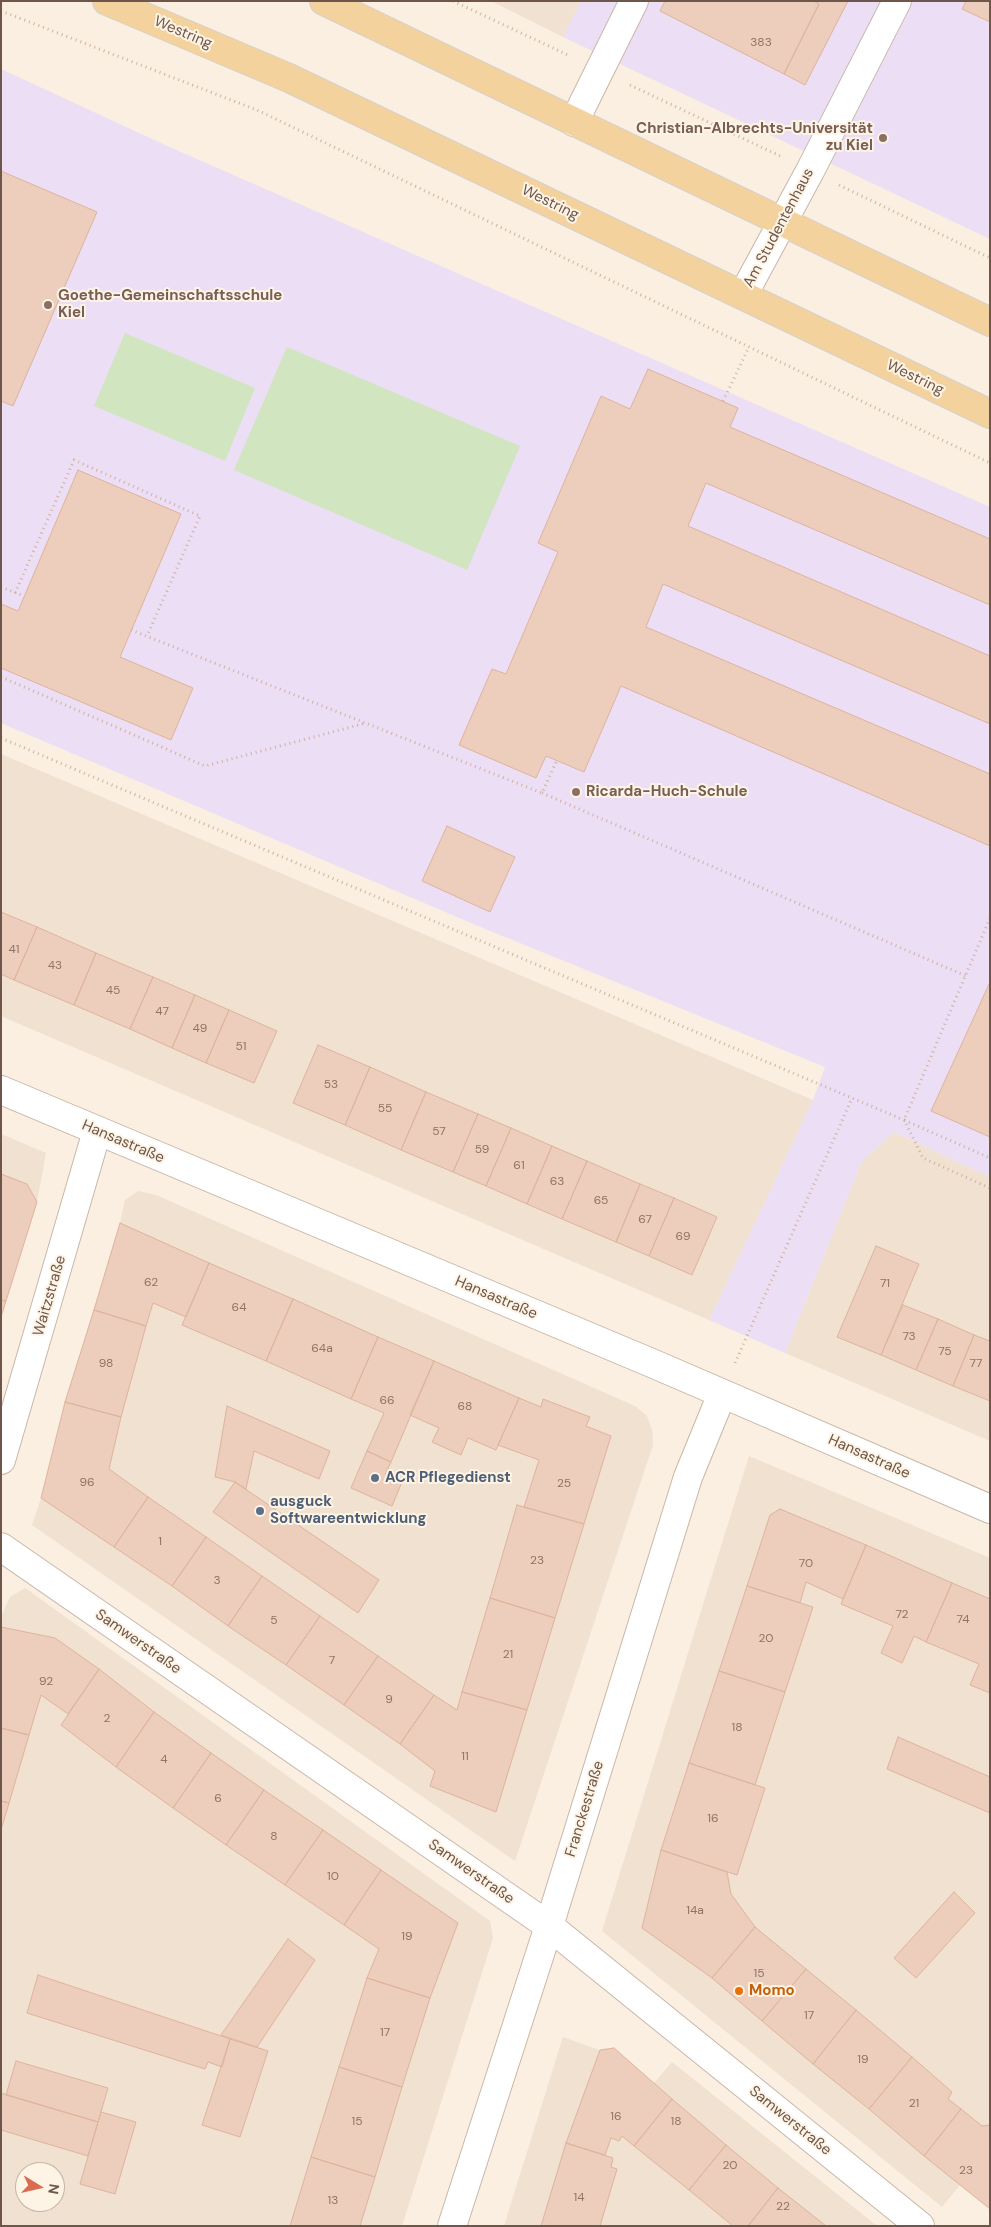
<!DOCTYPE html>
<html>
<head>
<meta charset="utf-8">
<style>
	body { margin:0 }
	#map { position:relative; width:991px; height:2227px; overflow:hidden; background:#faefe1; font-family:"DM Sans",sans-serif }
	canvas { display:block }
	.frame { position:absolute; inset:0; border:2px solid #6e564a; pointer-events:none }
	.north { position:absolute; left:15px; top:2162px; width:50px; height:50px; box-sizing:border-box; background:#fdf4e6; border:1px solid #c4b5a8; border-radius:50%; rotate:99deg; font-size:14px; font-weight:700; line-height:20px; text-align:center; color:#6e564a }
	.north::after { content:''; display:block; margin:auto; width:18px; height:22px; background:#da6b4f; clip-path:polygon(50% 0,100% 100%,50% 72%,0 100%) }
</style>
</head>
<body>
<div id="map">
<canvas width="991" height="2227"></canvas>
<div class="frame"></div>
<div class="north">N</div>
</div>
<script>
const context = document.querySelector('canvas').getContext('2d');
context.lineJoin = 'round';
function paint(path, color) {
  context.fillStyle = color;
  context.fill(path, 'evenodd');
}
function toPath(rows) {
  const path = new Path2D();
  for (const r of rows) {
    path.moveTo(r[0], r[1]);
    for (let i = 2; i < r.length; i += 2) path.lineTo(r[i], r[i + 1]);
  }
  return path;
}
function trace(path, color, width, dash) {
  context.strokeStyle = color;
  context.lineWidth = width;
  context.lineCap = dash ? 'butt' : 'round';
  context.setLineDash(dash || []);
  context.stroke(path);
}
function drawText(font, color, halo, rows, align = 'center') {
  context.font = font + ' "DM Sans",sans-serif';
  context.lineWidth = 4;
  context.setLineDash([]);
  context.textBaseline = 'middle';
  context.strokeStyle = halo;
  context.fillStyle = color;
  for (const [text, x, y, turn = 0] of rows) {
    context.save();
    context.translate(x, y);
    context.rotate((+turn || 0) * Math.PI / 180);
    context.textAlign = isNaN(turn) ? turn : align;
    if (halo) context.strokeText(text, 0, 0);
    context.fillText(text, 0, 0);
    context.restore();
  }
}
paint(toPath([
	[491,1,581,1,563,37],
	[1,754,813,1100,709,1320,1,1016],
	[894,1132,990,1177,990,1441,785,1353,862,1161],
	[1,1134,46,1153,37,1202,1,1317],
	[138,1191,156,1195,635,1406,647,1416,652,1430,653,1445,515,1861,32,1525,41,1498,65,1402,120,1223,125,1200],
	[749,1456,990,1558,990,2209,960,2185,942,2207,602,1931],
	[25,1588,490,1921,493,1938,402,2226,1,2226,1,1617,10,1597],
	[25,2172,55,2172,55,2202,25,2202],
	[563,2037,599,2050,614,2048,654,2083,672,2062,877,2226,504,2226]
]), '#f0e1d0');
paint(toPath([
	[581,1,990,1,990,239,563,37],
	[1,69,165,145,990,507,990,1177,894,1132,862,1161,785,1353,709,1320,813,1100,825,1067,483,928,1,723]
]), '#ecdef5');
paint(toPath([
	[125,333,255,388,225,461,94,406],
	[287,347,520,446,467,570,234,470]
]), '#d1e5c1');
const building = toPath([
	[665,1,814,1,819,4,784,74,660,11,665,1],
	[814,1,848,1,805,85,784,74,819,4,814,1],
	[966,1,990,1,990,22,962,9,966,1],
	[1,171,97,212,13,406,1,401,1,171],
	[648,369,738,408,730,427,990,539,990,605,706,483,688,526,990,656,990,724,663,584,646,627,990,774,990,846,621,686,584,772,546,756,536,778,459,745,492,669,506,674,558,552,538,543,601,396,630,409,648,369],
	[78,470,181,514,120,657,193,688,171,740,1,668,1,604,18,611,78,470],
	[447,826,515,857,490,912,422,881,447,826],
	[1,912,37,927,14,980,1,974,1,912],
	[37,927,96,953,74,1005,14,980,37,927],
	[96,953,153,977,130,1029,74,1005,96,953],
	[153,977,195,995,172,1048,130,1029,153,977],
	[990,982,990,1137,931,1111,990,982],
	[195,995,229,1010,206,1063,172,1048,195,995],
	[229,1010,277,1031,254,1083,206,1063,229,1010],
	[318,1045,370,1067,345,1125,293,1103,318,1045],
	[370,1067,426,1092,401,1150,345,1125,370,1067],
	[426,1092,478,1114,453,1172,401,1150,426,1092],
	[478,1114,511,1128,486,1186,453,1172,478,1114],
	[511,1128,552,1146,527,1204,486,1186,511,1128],
	[552,1146,587,1161,562,1219,527,1204,552,1146],
	[587,1161,640,1184,616,1242,562,1219,587,1161],
	[1,1174,27,1184,37,1202,6,1301,1,1300,1,1174],
	[640,1184,674,1198,649,1256,616,1242,640,1184],
	[674,1198,717,1217,692,1275,649,1256,674,1198],
	[120,1223,209,1263,186,1317,153,1303,146,1326,94,1310,120,1223],
	[876,1246,919,1264,881,1355,837,1337,876,1246],
	[209,1263,293,1299,266,1361,182,1325,209,1263],
	[293,1299,378,1337,351,1399,266,1361,293,1299],
	[1,1300,6,1301,1,1317,1,1300],
	[903,1305,938,1319,916,1370,881,1355,903,1305],
	[94,1310,146,1326,121,1417,65,1402,94,1310],
	[938,1319,974,1335,953,1386,916,1370,938,1319],
	[974,1335,990,1341,990,1401,953,1386,974,1335],
	[378,1337,434,1361,391,1462,367,1451,384,1413,351,1399,378,1337],
	[434,1361,519,1398,496,1450,468,1438,461,1455,432,1442,439,1428,410,1415,434,1361],
	[519,1398,541,1407,543,1399,590,1417,586,1426,611,1436,584,1524,524,1507,539,1460,498,1445,519,1398],
	[65,1402,121,1417,109,1469,148,1497,114,1547,41,1498,65,1402],
	[227,1406,330,1451,319,1479,254,1451,246,1489,235,1482,215,1477,227,1406],
	[367,1451,391,1462,385,1475,402,1482,392,1506,351,1488,367,1451],
	[235,1482,379,1580,358,1613,213,1512,235,1482],
	[148,1497,206,1537,172,1586,114,1547,148,1497],
	[517,1505,584,1524,555,1618,490,1598,517,1505],
	[780,1509,866,1545,843,1599,806,1582,800,1603,747,1586,770,1515,780,1509],
	[206,1537,262,1576,228,1626,172,1586,206,1537],
	[866,1545,952,1583,926,1642,914,1636,902,1663,881,1653,893,1626,841,1604,866,1545],
	[262,1576,320,1616,286,1665,228,1626,262,1576],
	[952,1583,990,1599,990,1693,970,1685,979,1664,926,1642,952,1583],
	[747,1586,813,1607,785,1692,719,1671,747,1586],
	[490,1598,555,1618,527,1710,462,1692,490,1598],
	[320,1616,378,1656,344,1705,286,1665,320,1616],
	[1,1627,55,1638,99,1669,68,1714,41,1695,29,1735,1,1728,1,1627],
	[378,1656,434,1695,400,1744,344,1705,378,1656],
	[99,1669,154,1712,116,1767,61,1725,99,1669],
	[719,1671,785,1692,755,1785,689,1763,719,1671],
	[462,1692,527,1710,496,1812,430,1786,435,1771,400,1744,434,1695,457,1710,462,1692],
	[154,1712,211,1753,173,1808,116,1767,154,1712],
	[1,1728,29,1735,9,1803,1,1801,1,1728],
	[898,1737,990,1777,990,1813,887,1769,898,1737],
	[211,1753,264,1790,226,1845,173,1808,211,1753],
	[689,1763,765,1788,737,1875,661,1850,689,1763],
	[264,1790,323,1830,285,1885,226,1845,264,1790],
	[1,1801,9,1803,1,1830,1,1801],
	[323,1830,381,1870,344,1925,285,1885,323,1830],
	[661,1850,727,1872,731,1894,755,1927,712,1978,642,1928,661,1850],
	[381,1870,458,1923,430,1998,367,1978,379,1949,344,1925,381,1870],
	[954,1892,975,1913,916,1978,894,1958,954,1892],
	[755,1927,806,1969,762,2021,712,1978,755,1927],
	[288,1939,315,1960,257,2047,221,2035,288,1939],
	[806,1969,856,2010,813,2064,762,2021,806,1969],
	[38,1975,230,2039,222,2067,208,2062,205,2069,27,2013,38,1975],
	[367,1978,430,1998,402,2087,339,2067,367,1978],
	[856,2010,912,2057,869,2109,813,2064,856,2010],
	[230,2039,268,2051,240,2137,202,2125,230,2039],
	[614,2048,672,2099,634,2146,622,2136,619,2141,611,2138,605,2155,566,2143,600,2050,614,2048],
	[912,2057,952,2092,948,2099,961,2109,924,2156,869,2109,912,2057],
	[16,2061,108,2088,98,2122,6,2095,16,2061],
	[339,2067,402,2087,375,2177,311,2157,339,2067],
	[1,2093,98,2122,88,2156,1,2130,1,2093],
	[672,2099,726,2145,689,2190,634,2146,672,2099],
	[961,2109,982,2126,990,2125,990,2209,924,2156,961,2109],
	[101,2112,136,2122,115,2194,80,2184,101,2112],
	[566,2143,613,2158,611,2167,617,2169,600,2226,541,2226,566,2143],
	[726,2145,778,2188,748,2226,733,2226,689,2190,726,2145],
	[311,2157,375,2177,360,2226,290,2226,311,2157],
	[778,2188,826,2226,748,2226,778,2188]
]);
paint(building, '#edcdbb');
trace(building, '#deb49d', 1);
const minor = toPath([
	[574,122,634,1],
	[743,295,810,171,897,1],
	[1,1090,654,1364,990,1509],
	[1,1460,97,1131],
	[1,1547,549,1926,920,2226],
	[452,2226,549,1926,688,1477,722,1394]
]);
const major = toPath([
	[107,1,289,78,990,414],
	[324,1,990,322]
]);
trace(minor, '#c9b7a9', 30);
trace(major, '#d6d0cc', 30);
trace(toPath([
	[453,1,570,56],
	[1,11,257,110,990,463],
	[630,85,780,156],
	[839,185,990,258],
	[723,401,749,347],
	[1,587,24,596],
	[15,593,74,460,200,516,147,636],
	[131,630,542,793,557,760],
	[1,677,205,766,366,723],
	[1,738,904,1120,923,1158,990,1188],
	[542,793,966,976],
	[990,918,904,1120,990,1158],
	[735,1363,852,1098]
]), '#d1b19f', 3, [1, 4]);
trace(minor, '#fff', 28);
trace(major, '#f4d29e', 28);
for (const [x, y, r, color] of [
	[883,138,5,"#8d6e63"],
	[48,305,5,"#8d6e63"],
	[576,792,5,"#8d6e63"],
	[375,1478,5,"#5c6f8a"],
	[260,1511,5,"#5c6f8a"],
	[739,1991,5,"#e8710a"]
]) {
  const dot = new Path2D();
  dot.arc(x, y, r, 0, 2 * Math.PI);
  context.fillStyle = color;
  context.fill(dot);
  trace(dot, '#fdf4e6', 2);
}
drawText('12px', '#8e7466', null, [
	["383",761,43],
	["41",14,950],
	["43",55,966],
	["45",113,991],
	["47",162,1012],
	["49",200,1029],
	["51",241,1047],
	["53",331,1085],
	["55",385,1109],
	["57",439,1132],
	["59",482,1150],
	["61",519,1166],
	["63",557,1182],
	["65",601,1201],
	["67",645,1220],
	["69",683,1237],
	["62",151,1283],
	["71",885,1284],
	["64",239,1308],
	["73",909,1337],
	["64a",322,1349],
	["75",945,1352],
	["98",106,1364],
	["77",976,1364],
	["66",387,1401],
	["68",465,1407],
	["96",87,1483],
	["25",564,1484],
	["1",160,1542],
	["23",537,1561],
	["70",806,1564],
	["3",217,1581],
	["72",902,1615],
	["74",963,1620],
	["5",274,1621],
	["20",766,1639],
	["21",508,1655],
	["7",332,1661],
	["92",46,1682],
	["9",389,1700],
	["2",107,1719],
	["18",737,1728],
	["11",465,1757],
	["4",164,1760],
	["6",218,1799],
	["16",713,1819],
	["8",274,1837],
	["10",333,1877],
	["14a",695,1911],
	["19",407,1937],
	["15",759,1974],
	["17",809,2016],
	["17",385,2033],
	["19",863,2060],
	["21",914,2104],
	["16",616,2117],
	["15",357,2122],
	["18",676,2122],
	["20",730,2166],
	["23",966,2171],
	["14",579,2198],
	["13",333,2201],
	["22",783,2207]
]);
drawText('15px', '#6e564a', '#fdf4e6', [
	["Westring",183,33,23],
	["Westring",550,203,26],
	["Am Studentenhaus",779,228,-62],
	["Westring",915,378,26],
	["Hansastraße",123,1142,23],
	["Waitzstraße",50,1296,-74],
	["Hansastraße",496,1298,23],
	["Hansastraße",869,1457,24],
	["Samwerstraße",138,1642,35],
	["Franckestraße",585,1809,-73],
	["Samwerstraße",471,1872,35],
	["Samwerstraße",790,2121,39]
]);
drawText('bold 15px', '#785e54', '#fdf4e6', [
	["Christian-Albrechts-Universität",873,129,"right"],
	["zu Kiel",873,146,"right"],
	["Goethe-Gemeinschaftsschule",58,296],
	["Kiel",58,313],
	["Ricarda-Huch-Schule",586,792]
], 'left');
drawText('bold 15px', '#4e5e75', '#fdf4e6', [
	["ACR Pflegedienst",385,1478],
	["ausguck",270,1502],
	["Softwareentwicklung",270,1519]
], 'left');
drawText('bold 15px', '#c56008', '#fdf4e6', [
	["Momo",749,1991]
], 'left');
</script>
</body>
</html>
